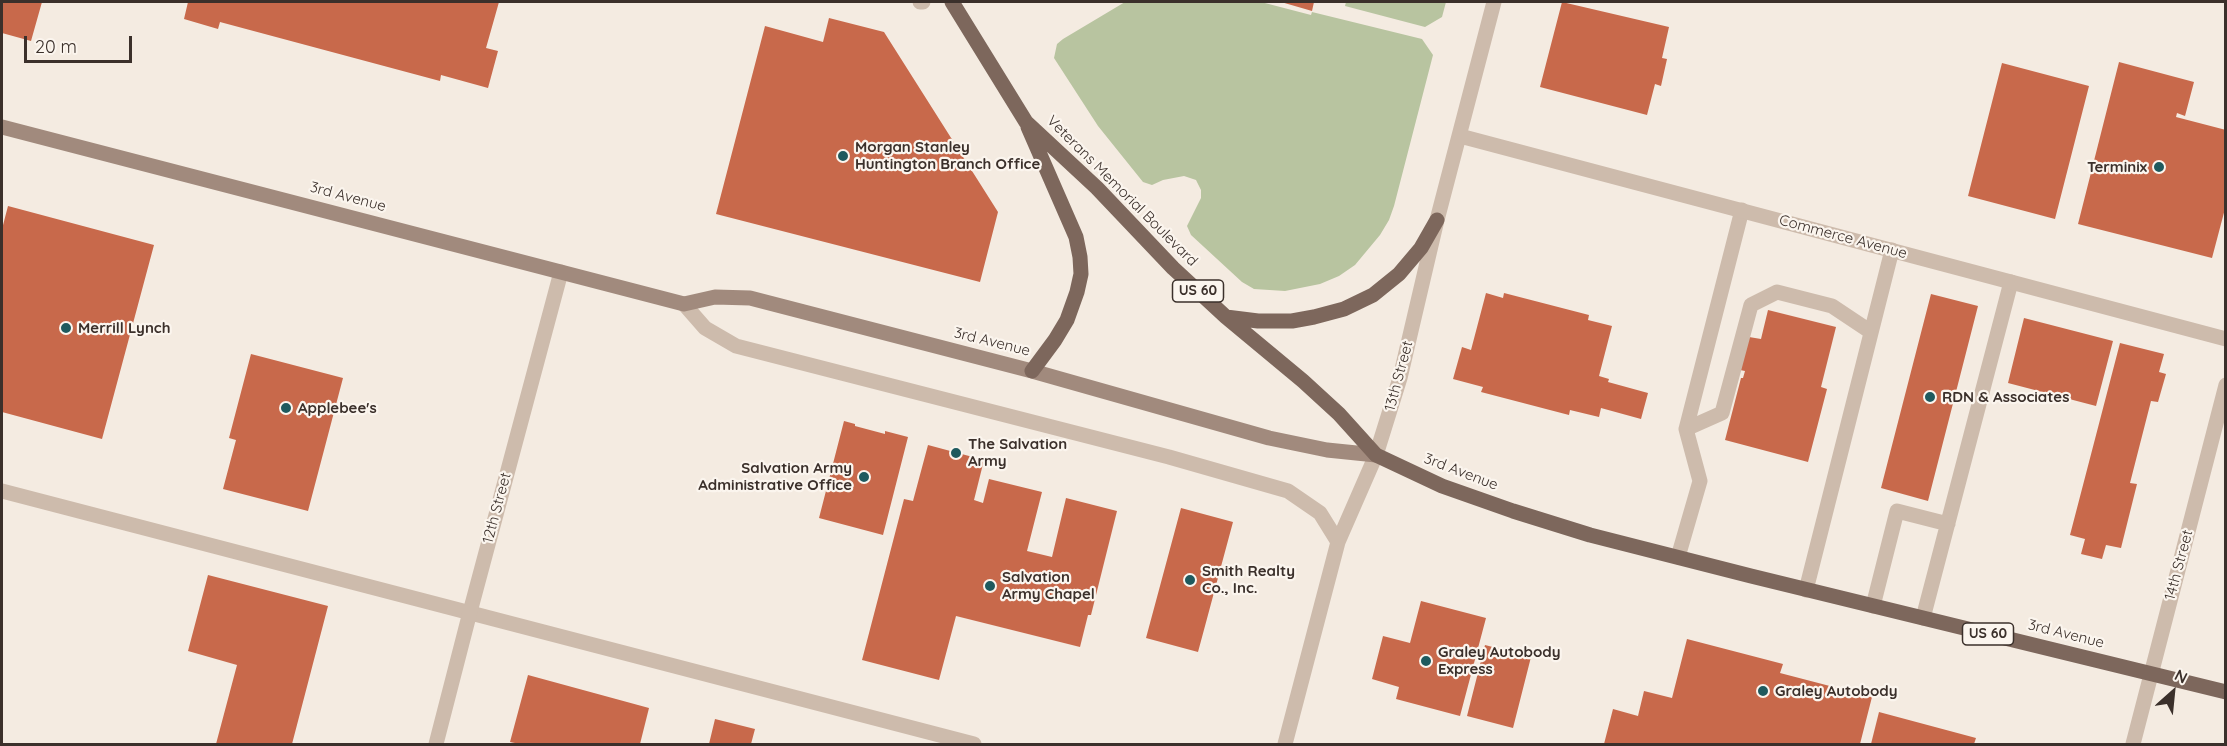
<!DOCTYPE html>
<html>
<head>
<meta charset="utf-8">
<style>
	body { margin:0 }
	#map { position:relative; width:2227px; height:746px; overflow:hidden; background:#f4ebe1; font-family:Quicksand,sans-serif }
	canvas { display:block }
	.frame { position:absolute; inset:0; border:3px solid #3b302b; pointer-events:none }
	.north { position:absolute; left:2143px; top:662px; width:60px; height:60px; -webkit-text-stroke:4px #fbf5ee; paint-order:stroke; rotate:27deg; font-size:16px; font-weight:700; line-height:24px; text-align:center; color:#3b302b }
	.north::after { content:''; display:block; margin:auto; width:21px; height:27px; background:#3b302b; clip-path:polygon(50% 0,100% 100%,50% 72%,0 100%) }
	.scale { position:absolute; left:24px; top:36px; width:108px; height:27px; box-sizing:border-box; border:3px solid #3b302b; border-top:0; padding-left:8px; font-size:18px; line-height:21px; white-space:nowrap; color:#3b302b; -webkit-text-stroke:4px #fbf5ee; paint-order:stroke }
</style>
</head>
<body>
<div id="map">
<canvas width="2227" height="746"></canvas>
<div class="frame"></div>
<div class="north">N</div>
<div class="scale">20 m</div>
</div>
<script>
const context = document.querySelector('canvas').getContext('2d');
context.lineJoin = 'round';
function paint(path, color) {
  context.fillStyle = color;
  context.fill(path, 'evenodd');
}
function toPath(rows) {
  const path = new Path2D();
  for (const r of rows) {
    path.moveTo(r[0], r[1]);
    for (let i = 2; i < r.length; i += 2) path.lineTo(r[i], r[i + 1]);
  }
  return path;
}
function trace(path, color, width, dash) {
  context.strokeStyle = color;
  context.lineWidth = width;
  context.lineCap = dash ? 'butt' : 'round';
  context.setLineDash(dash || []);
  context.stroke(path);
}
function drawText(font, color, halo, rows, align = 'center') {
  context.font = font + ' Quicksand,sans-serif';
  context.lineWidth = 4.5;
  context.setLineDash([]);
  context.textBaseline = 'middle';
  context.strokeStyle = halo;
  context.fillStyle = color;
  for (const [text, x, y, turn = 0] of rows) {
    context.save();
    context.translate(x, y);
    context.rotate((+turn || 0) * Math.PI / 180);
    context.textAlign = isNaN(turn) ? turn : align;
    if (halo) context.strokeText(text, 0, 0);
    context.fillText(text, 0, 0);
    context.restore();
  }
}
paint(toPath([
	[1125,2,1261,2,1311,15,1312,12,1422,39,1433,55,1394,206,1389,220,1380,235,1355,265,1339,276,1320,284,1285,291,1254,289,1242,282,1191,235,1187,226,1201,198,1201,190,1196,180,1184,176,1163,180,1152,185,1143,182,1098,126,1054,58,1057,44,1063,39],
	[1346,2,1446,2,1442,17,1425,27,1345,6]
]), '#b8c4a0');
paint(toPath([
	[2,2,42,2,31,41,2,33],
	[188,2,499,2,486,48,498,51,488,88,441,75,440,81,220,22,218,29,184,19],
	[1281,2,1314,2,1312,11],
	[1562,2,1669,27,1662,58,1667,59,1661,86,1655,84,1647,115,1540,87],
	[829,18,884,32,998,212,980,282,716,214,765,26,823,42],
	[2119,62,2194,82,2185,116,2177,113,2176,117,2226,130,2226,205,2212,258,2078,224],
	[2002,63,2089,86,2055,219,1968,196],
	[8,206,154,245,102,439,2,412,2,229],
	[1486,293,1503,298,1504,293,1589,315,1588,320,1612,326,1599,376,1609,379,1608,382,1648,393,1641,419,1601,408,1599,417,1570,410,1569,415,1481,392,1483,387,1453,379,1462,347,1471,350],
	[1931,294,1978,306,1928,501,1881,488],
	[1768,310,1836,327,1821,387,1827,389,1808,462,1725,440,1741,378,1743,378,1745,371,1740,370,1749,337,1761,339],
	[2024,318,2113,341,2096,406,2008,383],
	[2120,343,2164,354,2159,372,2166,374,2158,402,2151,401,2130,483,2137,484,2121,548,2106,545,2102,559,2081,554,2085,539,2070,535],
	[251,354,343,378,308,511,223,489,236,440,229,438],
	[844,421,855,424,855,426,885,434,885,431,908,437,883,535,819,518],
	[928,445,984,460,974,500,983,503,989,479,1042,492,1027,551,1052,557,1066,498,1117,511,1091,615,1088,615,1080,647,956,616,939,680,862,660,904,499,913,501],
	[1181,508,1233,522,1198,652,1146,638],
	[208,575,328,606,292,744,216,744,237,665,188,651],
	[1421,601,1486,618,1460,716,1396,699,1399,687,1372,679,1383,636,1410,643],
	[1687,639,1783,664,1780,673,1872,697,1860,744,1604,744,1613,709,1638,716,1644,691,1672,698],
	[1485,645,1531,657,1513,728,1467,716],
	[528,675,649,708,640,744,520,744,510,742],
	[1879,712,1976,738,1974,744,1871,744],
	[715,719,755,729,751,744,709,744]
]), '#c8694b');
trace(toPath([
	[920,2,923,2],
	[1686,429,1722,413,1751,305,1777,292,1832,306,1871,332],
	[2,491,974,744],
	[1678,557,1700,481,1686,429,1742,210],
	[1806,590,1892,250],
	[1873,606,1897,511,1948,524],
	[1923,618,2011,282]
]), '#cdbbac', 15);
trace(toPath([
	[1460,136,2226,339],
	[684,304,705,328,736,346,1169,457,1288,491,1320,513,1338,542],
	[436,744,470,612,561,272],
	[1285,744,1338,542,1376,455,1400,378,1437,220,1494,2],
	[2133,744,2226,385]
]), '#cdbbac', 15);
trace(toPath([
	[2,127,684,304,715,297,750,298,1032,371,1269,438,1327,450,1376,455]
]), '#a18a7d', 15);
trace(toPath([
	[952,2,1026,122,1097,188,1173,268,1226,317,1303,381,1339,414,1376,455,1442,486,1513,511,1590,535,1751,576,2226,692],
	[1028,127,1076,237,1080,257,1081,274,1077,292,1067,320,1055,340,1032,371],
	[1226,317,1258,321,1292,321,1314,317,1344,309,1373,295,1399,274,1421,248,1437,220]
]), '#7d675c', 15);
for (const [x, y, r, color] of [
	[843,156,6,"#1f5a5e"],
	[2159,167,6,"#1f5a5e"],
	[66,328,6,"#1f5a5e"],
	[1930,397,6,"#1f5a5e"],
	[286,408,6,"#1f5a5e"],
	[956,453,6,"#1f5a5e"],
	[864,477,6,"#1f5a5e"],
	[1190,580,6,"#1f5a5e"],
	[990,586,6,"#1f5a5e"],
	[1426,661,6,"#1f5a5e"],
	[1763,691,6,"#1f5a5e"]
]) {
  const dot = new Path2D();
  dot.arc(x, y, r, 0, 2 * Math.PI);
  context.fillStyle = color;
  context.fill(dot);
  trace(dot, '#fbf5ee', 2);
}
for (const [x, y, w] of [
	[1198,291,51],
	[1988,634,51]
]) {
  const box = new Path2D();
  box.roundRect(x - w / 2, y - 11, w, 22, 4.5);
  context.fillStyle = '#fbf5ee';
  context.fill(box);
  trace(box, '#3b302b', 1.5);
}
drawText('bold 14px', '#3b302b', null, [
	["US 60",1198,291],
	["US 60",1988,634]
]);
drawText('bold 15px', '#3b302b', '#fbf5ee', [
	["Morgan Stanley",855,147],
	["Huntington Branch Office",855,164],
	["Terminix",2147,167,"right"],
	["Merrill Lynch",78,328],
	["RDN & Associates",1942,397],
	["Applebee's",298,408],
	["The Salvation",968,444],
	["Army",968,461],
	["Salvation Army",852,468,"right"],
	["Administrative Office",852,485,"right"],
	["Smith Realty",1202,571],
	["Co., Inc.",1202,588],
	["Salvation",1002,577],
	["Army Chapel",1002,594],
	["Graley Autobody",1438,652],
	["Express",1438,669],
	["Graley Autobody",1775,691]
], 'left');
drawText('15px', '#3b302b', '#fbf5ee', [
	["Veterans Memorial Boulevard",1122,191,45],
	["3rd Avenue",348,197,15],
	["Commerce Avenue",1843,237,15],
	["3rd Avenue",992,342,14],
	["13th Street",1399,376,-75],
	["3rd Avenue",1461,472,21],
	["12th Street",497,508,-75],
	["14th Street",2179,565,-75],
	["3rd Avenue",2066,634,14]
]);
</script>
</body>
</html>
